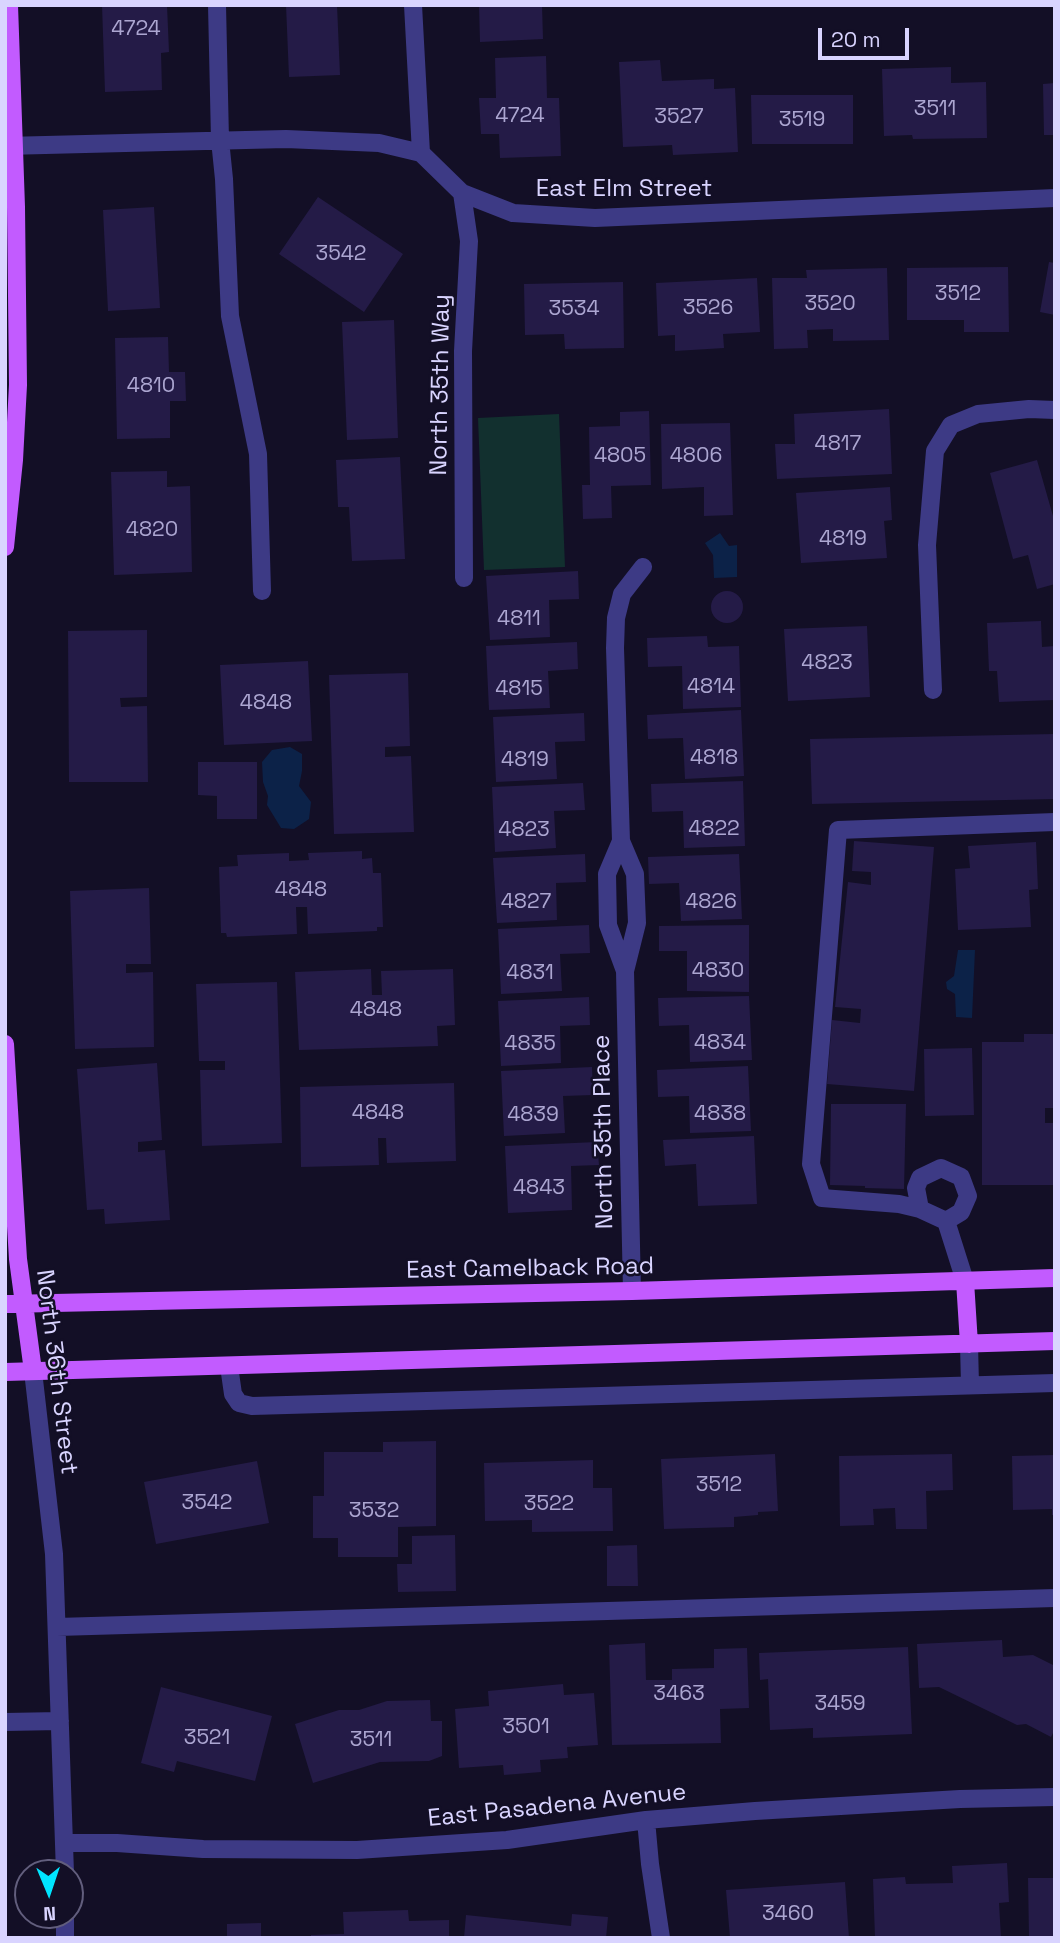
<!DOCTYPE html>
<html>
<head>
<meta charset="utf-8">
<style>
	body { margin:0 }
	#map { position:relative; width:1060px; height:1943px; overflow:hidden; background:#130f26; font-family:"Space Grotesk",sans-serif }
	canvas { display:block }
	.frame { position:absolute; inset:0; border:7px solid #d9d4ff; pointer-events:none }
	.north { position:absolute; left:14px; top:1859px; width:70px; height:70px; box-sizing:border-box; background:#130f26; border:2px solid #625e7d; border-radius:50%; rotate:178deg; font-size:19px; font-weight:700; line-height:28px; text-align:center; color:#d9d4ff }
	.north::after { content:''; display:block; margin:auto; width:24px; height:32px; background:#00e5ff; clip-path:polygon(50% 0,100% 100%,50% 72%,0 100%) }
	.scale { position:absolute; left:818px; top:28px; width:91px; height:32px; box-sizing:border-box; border:4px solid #d9d4ff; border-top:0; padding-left:9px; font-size:21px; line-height:24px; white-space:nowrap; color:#d9d4ff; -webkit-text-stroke:5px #130f26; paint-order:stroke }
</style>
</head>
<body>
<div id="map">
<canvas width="1060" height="1943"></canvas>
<div class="frame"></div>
<div class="north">N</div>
<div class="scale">20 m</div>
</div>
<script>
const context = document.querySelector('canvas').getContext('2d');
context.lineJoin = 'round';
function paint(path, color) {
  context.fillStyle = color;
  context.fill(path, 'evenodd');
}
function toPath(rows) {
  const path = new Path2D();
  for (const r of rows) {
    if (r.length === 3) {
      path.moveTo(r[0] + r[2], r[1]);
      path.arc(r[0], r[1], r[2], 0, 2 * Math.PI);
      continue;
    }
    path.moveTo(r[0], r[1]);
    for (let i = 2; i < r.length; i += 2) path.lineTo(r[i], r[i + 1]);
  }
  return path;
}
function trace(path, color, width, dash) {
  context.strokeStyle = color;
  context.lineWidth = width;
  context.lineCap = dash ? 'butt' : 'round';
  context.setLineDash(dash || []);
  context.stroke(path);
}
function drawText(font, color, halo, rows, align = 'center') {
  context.font = font + ' "Space Grotesk",sans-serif';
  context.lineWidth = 5;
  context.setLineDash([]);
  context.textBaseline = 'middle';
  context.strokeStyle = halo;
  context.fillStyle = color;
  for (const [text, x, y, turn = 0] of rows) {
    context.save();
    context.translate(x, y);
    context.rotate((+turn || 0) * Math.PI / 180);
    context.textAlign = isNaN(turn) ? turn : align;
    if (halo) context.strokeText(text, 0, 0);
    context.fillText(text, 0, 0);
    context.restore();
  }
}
paint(toPath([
	[559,414,565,567,484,570,478,418]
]), '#12302f');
paint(toPath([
	[720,533,729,546,737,545,737,577,714,578,713,555,705,543],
	[290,747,302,754,302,771,299,786,311,802,309,819,294,829,281,828,267,805,268,796,263,782,262,762,272,750],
	[958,950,975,950,972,1018,956,1017,955,994,947,989,946,982,954,976]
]), '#0c2248');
paint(toPath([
	[102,5,167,5,169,52,161,53,162,90,105,92],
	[286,5,337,5,340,75,289,77],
	[479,5,542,5,543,39,480,42],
	[546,56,547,98,559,98,561,156,500,158,499,134,481,134,479,98,496,98,495,58],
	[660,60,662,81,714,79,714,89,735,88,738,152,673,155,672,145,623,147,619,62],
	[951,67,951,83,986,82,987,138,913,139,912,135,884,136,882,69],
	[1055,83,1055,135,1044,135,1043,84],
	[751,95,853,95,853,144,752,144],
	[318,197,403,254,364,312,279,254],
	[154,207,160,308,108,311,103,210],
	[1049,262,1055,263,1055,315,1040,312],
	[1008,267,1009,332,964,332,964,320,907,320,907,268],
	[887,268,889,340,833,341,833,329,807,330,808,348,774,349,772,278,807,278,806,270],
	[757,278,760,332,723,334,724,348,675,351,675,335,658,336,656,283],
	[623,282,624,348,565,349,564,334,525,335,524,284],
	[394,320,398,438,347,440,342,322],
	[168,337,169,372,185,372,186,401,170,401,170,438,117,439,115,338],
	[889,409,892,474,777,479,775,444,795,444,794,414],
	[649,411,651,485,611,486,612,518,583,519,582,485,590,485,589,427,620,426,620,412],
	[730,423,733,515,704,516,704,487,662,489,661,424],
	[400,457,405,559,352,561,349,507,338,507,336,460],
	[1037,460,1055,523,1055,584,1037,589,1028,555,1013,559,990,473],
	[167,471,167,487,190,486,192,572,114,575,111,472],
	[890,487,892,520,884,521,887,558,801,563,796,493],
	[578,571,579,599,549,600,550,637,490,640,486,576],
	[727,607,16],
	[1041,621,1042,647,1055,646,1055,700,999,702,997,671,989,671,987,623],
	[867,626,870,697,788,701,784,629],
	[147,630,147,697,120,698,121,707,147,706,148,782,69,782,68,631],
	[707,636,708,647,739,646,741,707,683,709,682,666,648,667,647,638],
	[577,642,578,669,548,671,550,708,489,710,486,646],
	[308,661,312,741,224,745,220,665],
	[408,673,410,746,385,747,385,757,411,756,414,832,334,834,329,675],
	[741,710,744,776,685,779,683,738,648,739,647,715],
	[584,713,585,741,555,742,557,779,496,782,493,717],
	[1055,734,1055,799,812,804,810,739],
	[198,762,257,762,257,819,217,819,217,796,198,795],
	[743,781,745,846,684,848,683,811,652,812,651,784],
	[583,783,585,810,554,811,556,848,495,852,492,787],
	[854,841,934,847,914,1091,827,1084,832,1020,860,1023,861,1009,835,1007,848,882,871,885,871,872,852,871],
	[1036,842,1038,889,1029,890,1031,927,958,930,955,869,970,868,968,846],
	[362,851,362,859,372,858,373,873,381,873,383,927,377,927,377,931,308,934,307,907,296,907,297,934,227,937,226,933,221,933,219,867,238,866,237,855,289,853,289,861,309,860,308,853],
	[585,854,586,882,556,883,557,920,497,923,493,858],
	[739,854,742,919,681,921,679,883,649,884,648,857],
	[149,888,151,964,126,964,126,973,153,972,154,1047,75,1049,70,891],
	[589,925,590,953,560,954,562,991,501,994,498,929],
	[749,925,749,992,687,991,687,951,659,951,659,926],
	[371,969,372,995,382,995,381,971,453,969,455,1025,437,1026,438,1046,299,1050,295,972],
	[277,982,282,1143,202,1146,200,1070,225,1070,225,1061,199,1061,196,984],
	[749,996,752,1060,690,1062,689,1025,659,1026,658,998],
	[589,997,590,1025,560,1026,561,1063,501,1066,498,1001],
	[1024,1034,1055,1034,1055,1108,1045,1108,1045,1123,1055,1123,1055,1185,982,1185,982,1042,1024,1042],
	[972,1048,974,1115,925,1116,924,1049],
	[157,1063,162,1140,138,1142,138,1152,165,1150,170,1220,105,1224,104,1209,87,1210,77,1069],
	[748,1066,751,1131,690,1133,689,1096,658,1097,657,1070],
	[592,1067,593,1095,563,1096,565,1133,504,1136,501,1071],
	[454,1083,456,1161,387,1163,386,1138,378,1138,379,1165,301,1167,300,1087],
	[831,1104,906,1104,904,1189,865,1188,865,1186,830,1185],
	[754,1136,757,1204,698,1206,696,1164,665,1166,663,1140],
	[597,1142,599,1165,571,1166,572,1210,508,1213,505,1146],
	[436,1441,436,1526,398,1527,398,1557,338,1557,338,1538,313,1538,313,1496,324,1496,324,1452,383,1452,383,1442],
	[775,1454,778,1511,758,1512,758,1515,734,1517,734,1527,664,1529,661,1459],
	[952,1454,953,1490,926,1491,927,1529,896,1529,895,1508,873,1509,874,1525,840,1526,839,1456],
	[1055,1455,1055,1515,1052,1515,1052,1509,1013,1510,1012,1456],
	[593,1460,593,1488,612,1488,613,1531,532,1532,532,1520,485,1521,484,1463],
	[257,1461,269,1523,156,1544,144,1482],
	[455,1535,456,1591,398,1592,397,1564,412,1564,412,1536],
	[637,1545,638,1586,607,1586,607,1546],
	[1002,1640,1003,1657,1033,1655,1055,1666,1055,1729,1051,1737,1026,1724,1017,1725,939,1687,919,1688,917,1644],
	[645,1643,646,1680,672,1680,672,1669,714,1668,714,1649,747,1648,749,1708,720,1709,721,1743,612,1745,609,1645],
	[908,1647,912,1734,813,1738,813,1728,770,1730,768,1679,760,1680,759,1653],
	[563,1684,564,1695,594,1693,598,1745,567,1747,568,1758,540,1760,541,1772,504,1775,503,1765,459,1768,455,1709,489,1706,488,1691],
	[161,1687,272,1716,255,1781,177,1761,174,1772,141,1763],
	[430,1700,431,1721,442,1721,442,1756,429,1761,380,1762,313,1783,295,1724,339,1710,359,1710,387,1701],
	[1007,1863,1009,1902,999,1903,1001,1938,875,1938,873,1879,905,1877,906,1884,953,1883,952,1866],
	[1028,1878,1055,1878,1055,1937,1029,1937],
	[845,1882,849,1938,730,1938,726,1890],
	[408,1910,409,1921,449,1920,449,1938,311,1938,311,1935,344,1934,343,1912],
	[572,1914,608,1917,606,1938,464,1938,466,1915,571,1926],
	[261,1923,261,1938,227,1938,227,1924]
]), '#241b47');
trace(toPath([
	[217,5,220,140,224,179,230,316,258,454,262,591],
	[413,5,421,153],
	[5,146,286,139,379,143,421,153,462,193,513,213,595,218,1055,198],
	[462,193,469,241,463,351,464,578],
	[933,690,927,545,935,451,951,425,978,414,1029,409,1055,410],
	[621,841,607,874,608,925,625,971],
	[920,1209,916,1188,920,1178,941,1168,961,1177,968,1196,961,1212,946,1221],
	[965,1281,946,1221,920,1209,899,1204,822,1198,811,1164,838,830,1055,822],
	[632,1291,625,971,637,923,635,874,621,841,615,648,616,618,622,594,643,567],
	[969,1344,970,1385],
	[229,1366,233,1394,239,1403,252,1406,1055,1383],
	[33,1371,54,1554,65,1873],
	[57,1627,1055,1598],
	[5,1722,60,1721],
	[646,1820,650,1864,661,1938],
	[65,1843,117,1843,203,1849,357,1850,507,1840,646,1820,755,1811,960,1799,1055,1797],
	[65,1915,65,1938]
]), '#3d3a85', 18);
trace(toPath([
	[5,547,14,460,18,385,16,207,9,5],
	[5,1044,18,1259,33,1371],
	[965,1281,969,1344],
	[5,1304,632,1291,1055,1278],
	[5,1372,1055,1341]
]), '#c25bff', 18);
drawText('21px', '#aca6d1', null, [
	["4724",136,29],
	["3511",935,109],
	["4724",520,116],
	["3527",679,117],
	["3519",802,120],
	["3542",341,254],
	["3512",958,294],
	["3520",830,304],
	["3526",708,308],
	["3534",574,309],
	["4810",151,386],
	["4817",838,444],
	["4805",620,456],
	["4806",696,456],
	["4820",152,530],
	["4819",843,539],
	["4811",519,619],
	["4823",827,663],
	["4814",711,687],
	["4815",519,689],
	["4848",266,703],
	["4818",714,758],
	["4819",525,760],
	["4822",714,829],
	["4823",524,830],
	["4848",301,890],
	["4827",526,902],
	["4826",711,902],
	["4830",718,971],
	["4831",530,973],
	["4848",376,1010],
	["4834",720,1043],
	["4835",530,1044],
	["4848",378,1113],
	["4838",720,1114],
	["4839",533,1115],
	["4843",539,1188],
	["3512",719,1485],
	["3542",207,1503],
	["3522",549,1504],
	["3532",374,1511],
	["3463",679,1694],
	["3459",840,1704],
	["3501",526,1727],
	["3521",207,1738],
	["3511",371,1740],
	["3460",788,1914]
]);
drawText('24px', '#d9d4ff', '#130f26', [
	["East Elm Street",624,189],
	["North 35th Way",441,385,-89],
	["North 35th Place",604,1132,-91],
	["East Camelback Road",530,1269,-1],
	["North 36th Street",56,1372,83],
	["East Pasadena Avenue",557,1806,-6]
]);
</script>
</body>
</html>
